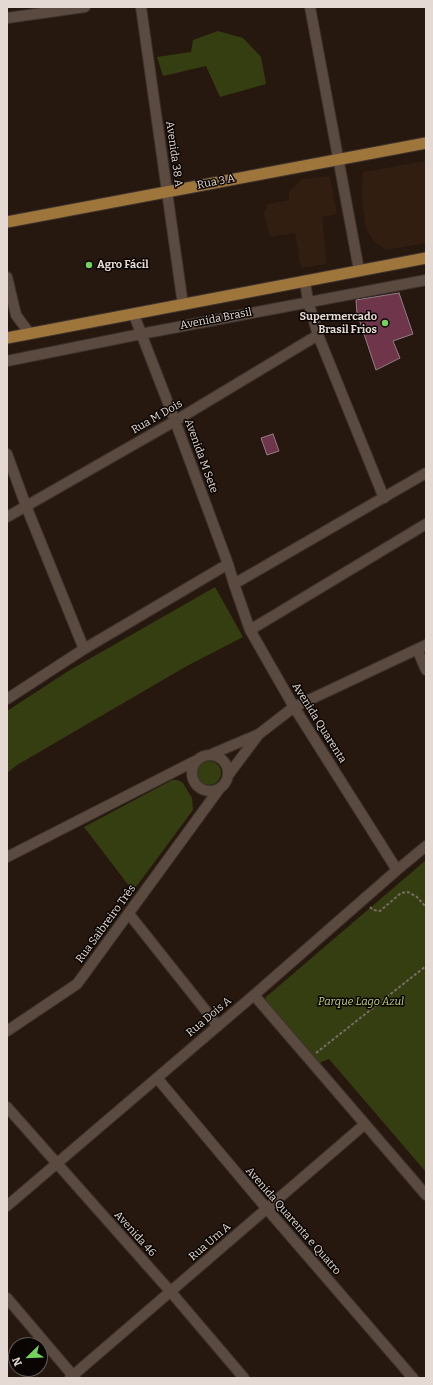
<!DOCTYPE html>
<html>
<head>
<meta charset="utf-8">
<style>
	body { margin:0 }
	#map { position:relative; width:433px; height:1385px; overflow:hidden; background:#26180e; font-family:Bitter,serif }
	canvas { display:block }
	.frame { position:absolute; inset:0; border:8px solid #e4dad3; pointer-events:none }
	.north { position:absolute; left:8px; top:1337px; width:40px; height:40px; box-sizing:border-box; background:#0a0503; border:1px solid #615a56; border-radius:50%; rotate:247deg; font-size:11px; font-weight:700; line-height:16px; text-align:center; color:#e4dad3 }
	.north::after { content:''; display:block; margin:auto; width:14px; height:18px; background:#73d25d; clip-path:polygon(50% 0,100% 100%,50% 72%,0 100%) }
</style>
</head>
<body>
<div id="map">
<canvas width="433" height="1385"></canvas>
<div class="frame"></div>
<div class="north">N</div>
</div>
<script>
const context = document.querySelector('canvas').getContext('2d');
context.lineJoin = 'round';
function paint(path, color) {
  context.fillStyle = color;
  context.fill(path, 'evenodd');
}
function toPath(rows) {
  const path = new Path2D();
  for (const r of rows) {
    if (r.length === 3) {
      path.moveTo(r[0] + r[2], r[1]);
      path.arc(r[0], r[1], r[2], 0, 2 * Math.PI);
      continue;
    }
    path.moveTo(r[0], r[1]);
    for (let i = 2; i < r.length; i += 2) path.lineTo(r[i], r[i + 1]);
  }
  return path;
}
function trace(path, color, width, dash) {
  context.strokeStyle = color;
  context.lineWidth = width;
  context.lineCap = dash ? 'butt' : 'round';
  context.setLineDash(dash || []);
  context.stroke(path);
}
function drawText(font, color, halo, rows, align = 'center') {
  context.font = font + ' Bitter,serif';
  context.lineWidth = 3;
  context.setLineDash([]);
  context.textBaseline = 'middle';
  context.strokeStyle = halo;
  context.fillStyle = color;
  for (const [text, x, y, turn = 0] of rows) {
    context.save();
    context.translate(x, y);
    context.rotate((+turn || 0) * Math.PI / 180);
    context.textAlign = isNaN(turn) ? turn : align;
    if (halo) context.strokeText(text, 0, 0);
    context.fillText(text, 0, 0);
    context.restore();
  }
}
paint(toPath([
	[426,161,426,243,386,250,374,241,366,229,361,193,363,172],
	[330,176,337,214,322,217,327,264,301,268,295,233,270,237,264,213,268,204,289,200,289,192,302,179]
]), '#311e10');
paint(toPath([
	[218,31,243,38,261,57,266,84,220,97,206,66,163,76,157,57,191,52,193,40],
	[215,587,243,637,185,667,17,765,7,773,7,711,70,670],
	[209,773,12],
	[172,780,178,780,183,783,192,798,193,810,133,891,84,827],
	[426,860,426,1172,329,1059,319,1063,265,1001,266,997]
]), '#353e11');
const building = toPath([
	[399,293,413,334,393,341,400,358,376,370,357,313,356,300,399,293],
	[273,434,279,451,267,455,261,438,273,434]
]);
paint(building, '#6f354b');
trace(building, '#937d84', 1);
const minor = toPath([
	[141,7,183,305],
	[310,7,359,270],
	[7,18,85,7],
	[7,277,16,315,30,334],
	[305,282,308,301,318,335,384,498],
	[134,315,175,421,228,564,234,584,250,630,294,707,397,870],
	[7,361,141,334,426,280],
	[7,454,26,506,84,649],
	[7,517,175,421,318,335],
	[234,584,426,473],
	[250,630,426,524],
	[417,649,426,670],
	[7,699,84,649,228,564],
	[212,754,259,734,294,707,426,645],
	[210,773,18],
	[229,774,259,734],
	[7,857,195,761],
	[129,914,218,1026],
	[254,995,426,1195],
	[7,1031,77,984,220,788],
	[157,1078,267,1209,413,1378],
	[7,1107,170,1291,244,1378],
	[7,1206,254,995,397,870,426,846],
	[7,1298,75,1378],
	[70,1378,365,1124]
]);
const primary = toPath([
	[7,222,426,143],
	[7,338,426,258]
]);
trace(minor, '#3d332e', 12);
trace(primary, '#3d332e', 13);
trace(toPath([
	[370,907,373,910,380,911,401,893,408,892,417,897,426,907],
	[316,1053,426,966]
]), '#786c63', 2, [3, 2]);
trace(minor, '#5a4a3f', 10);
trace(primary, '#9e753b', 11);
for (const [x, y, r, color] of [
	[89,265,4,"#73d25d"],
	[385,323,4,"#73d25d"]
]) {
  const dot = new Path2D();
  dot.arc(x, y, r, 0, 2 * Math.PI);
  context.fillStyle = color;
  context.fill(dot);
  trace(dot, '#0a0503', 1.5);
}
drawText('11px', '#e4dad3', '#0a0503', [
	["Avenida 38 A",174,154,82],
	["Rua 3 A",216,182,-11],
	["Avenida Brasil",216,319,-11],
	["Rua M Dois",157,417,-30],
	["Avenida M Sete",201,456,70],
	["Avenida Quarenta",319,723,58],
	["Rua Saibreiro Três",106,924,-54],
	["Rua Dois A",209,1017,-40],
	["Avenida Quarenta e Quatro",293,1221,49],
	["Avenida 46",135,1234,48],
	["Rua Um A",210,1242,-41]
]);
drawText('bold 11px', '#e4dad3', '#0a0503', [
	["Agro Fácil",97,265],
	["Supermercado",377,317,"right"],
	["Brasil Frios",377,330,"right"]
], 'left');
drawText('italic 11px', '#c0d57b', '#0a0503', [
	["Parque Lago Azul",361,1002]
]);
</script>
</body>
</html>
